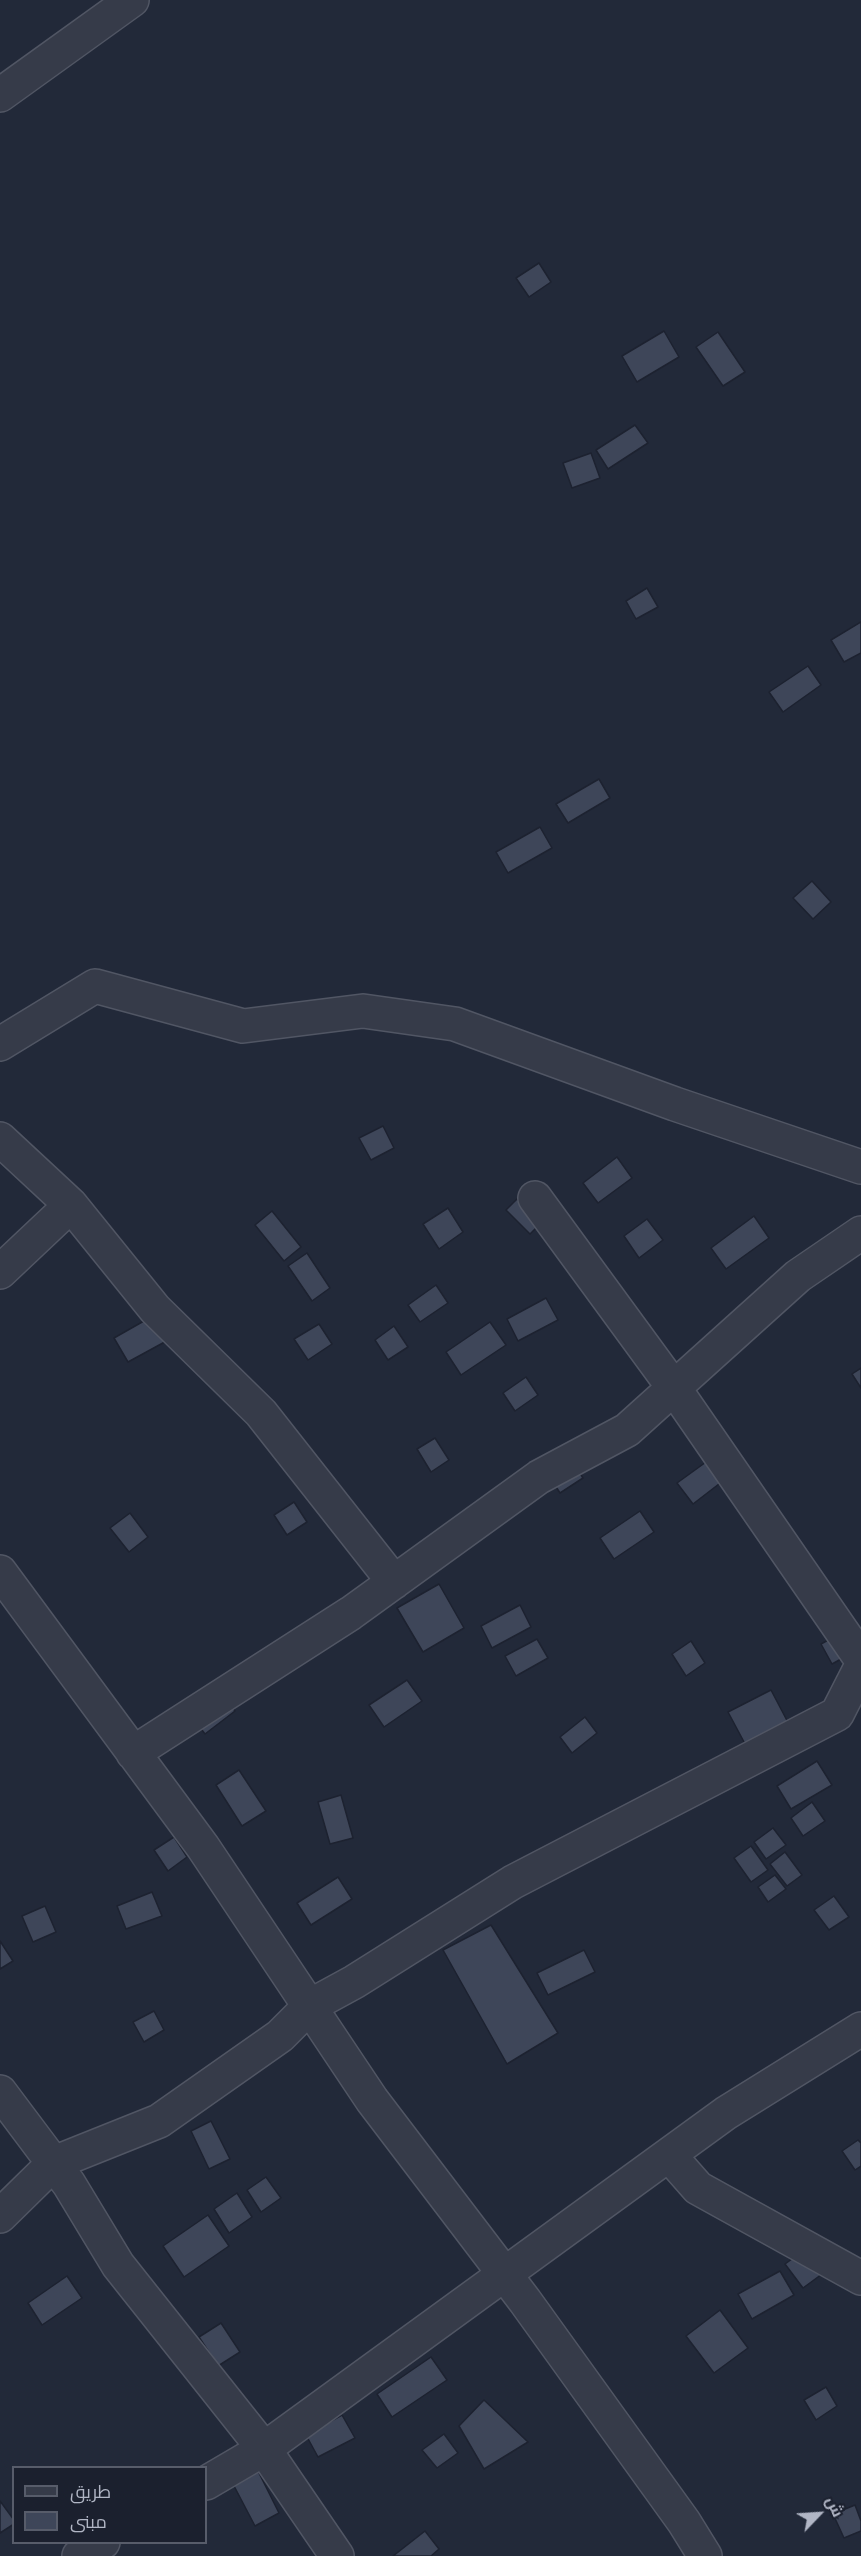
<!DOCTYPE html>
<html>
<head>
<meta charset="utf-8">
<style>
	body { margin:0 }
	#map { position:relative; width:861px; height:2556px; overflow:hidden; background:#222939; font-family:"PT Sans",Cairo,sans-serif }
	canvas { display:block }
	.legend { position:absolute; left:12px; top:2466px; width:195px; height:78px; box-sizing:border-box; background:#1b202e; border:2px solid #575c6a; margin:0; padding:8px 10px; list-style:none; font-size:18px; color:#b1b6c5 }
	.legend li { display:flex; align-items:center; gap:12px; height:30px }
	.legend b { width:30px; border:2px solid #575c6a }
	.north { position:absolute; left:789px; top:2484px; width:60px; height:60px; -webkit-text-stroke:4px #1b202e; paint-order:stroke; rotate:65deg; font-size:16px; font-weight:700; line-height:24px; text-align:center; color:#b1b6c5 }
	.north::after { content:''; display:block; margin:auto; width:21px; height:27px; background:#b1b6c5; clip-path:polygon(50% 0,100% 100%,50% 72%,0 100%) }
</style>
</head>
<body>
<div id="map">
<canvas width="861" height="2556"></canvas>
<ul class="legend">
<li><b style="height:8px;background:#363b49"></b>طريق</li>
<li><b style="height:16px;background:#3e4659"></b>مبنى</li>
</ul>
<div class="north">ش</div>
</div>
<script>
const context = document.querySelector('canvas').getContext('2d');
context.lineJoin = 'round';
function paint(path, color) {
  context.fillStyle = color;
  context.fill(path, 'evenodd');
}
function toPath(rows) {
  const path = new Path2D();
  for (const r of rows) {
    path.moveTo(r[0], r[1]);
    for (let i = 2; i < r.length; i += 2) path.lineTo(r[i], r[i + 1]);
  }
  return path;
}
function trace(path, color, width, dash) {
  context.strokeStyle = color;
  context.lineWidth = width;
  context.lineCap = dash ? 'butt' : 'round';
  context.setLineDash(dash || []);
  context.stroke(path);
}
const building = toPath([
	[539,263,551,282,529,297,516,278,539,263],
	[664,331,679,357,637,382,622,356,664,331],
	[718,332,745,372,723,386,696,347,718,332],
	[635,425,648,443,608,469,596,450,635,425],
	[591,453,600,478,572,488,563,463,591,453],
	[647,588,658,607,636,619,626,601,647,588],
	[861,622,861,653,844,662,831,640,861,622],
	[808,666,821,685,783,712,769,692,808,666],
	[599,779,610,798,568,823,556,804,599,779],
	[540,827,552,848,508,873,496,852,540,827],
	[812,881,831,902,813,919,793,898,812,881],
	[383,1126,394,1148,371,1160,359,1138,383,1126],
	[617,1157,632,1178,598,1203,583,1183,617,1157],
	[517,1199,541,1223,530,1234,506,1210,517,1199],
	[448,1208,463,1232,439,1249,423,1224,448,1208],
	[272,1211,301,1247,284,1261,255,1225,272,1211],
	[754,1216,769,1238,726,1269,711,1248,754,1216],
	[647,1219,663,1240,639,1258,624,1236,647,1219],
	[307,1253,330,1288,312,1301,288,1266,307,1253],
	[436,1285,448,1303,420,1322,408,1305,436,1285],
	[546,1298,558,1320,518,1341,507,1319,546,1298],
	[158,1313,172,1338,128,1362,114,1338,158,1313],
	[490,1322,506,1345,461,1375,446,1352,490,1322],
	[319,1324,332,1344,308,1360,294,1339,319,1324],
	[394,1326,408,1347,388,1360,375,1340,394,1326],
	[861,1368,861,1388,852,1374,861,1368],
	[526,1377,538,1395,515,1411,503,1393,526,1377],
	[435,1438,449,1460,431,1472,417,1449,435,1438],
	[567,1453,583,1478,560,1493,544,1468,567,1453],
	[713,1457,728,1477,693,1504,677,1483,713,1457],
	[294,1502,307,1522,287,1535,274,1515,294,1502],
	[640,1511,654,1532,614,1559,600,1538,640,1511],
	[130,1513,148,1537,129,1552,110,1528,130,1513],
	[439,1584,464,1628,423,1652,397,1608,439,1584],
	[520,1605,531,1627,492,1648,481,1626,520,1605],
	[841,1633,852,1653,832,1664,821,1644,841,1633],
	[537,1639,548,1658,516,1676,505,1656,537,1639],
	[691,1641,705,1663,686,1676,672,1654,691,1641],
	[407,1680,422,1701,384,1727,369,1705,407,1680],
	[771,1690,793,1732,751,1755,728,1712,771,1690],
	[220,1691,235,1711,205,1734,189,1713,220,1691],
	[585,1717,597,1733,572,1753,560,1737,585,1717],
	[817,1761,832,1785,791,1809,777,1786,817,1761],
	[239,1770,266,1811,242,1826,216,1785,239,1770],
	[341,1795,353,1838,330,1844,318,1802,341,1795],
	[812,1802,825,1821,803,1836,791,1818,812,1802],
	[773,1828,786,1845,766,1859,754,1842,773,1828],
	[174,1837,187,1857,168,1871,154,1850,174,1837],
	[751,1846,768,1870,751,1882,734,1858,751,1846],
	[785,1852,802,1875,787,1886,770,1864,785,1852],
	[775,1875,786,1889,768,1902,758,1887,775,1875],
	[338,1877,352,1899,311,1925,297,1903,338,1877],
	[152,1892,162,1916,126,1929,117,1906,152,1892],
	[834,1896,849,1917,829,1930,814,1910,834,1896],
	[45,1906,56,1932,33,1942,22,1916,45,1906],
	[491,1925,558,2033,507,2064,443,1950,491,1925],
	[0,1941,13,1961,0,1969,0,1941],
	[584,1950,595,1972,548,1995,537,1973,584,1950],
	[154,2011,164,2030,144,2042,133,2022,154,2011],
	[211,2121,230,2159,209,2169,191,2131,211,2121],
	[858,2140,861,2143,861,2166,855,2170,842,2151,858,2140],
	[266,2177,281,2198,261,2212,247,2190,266,2177],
	[237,2193,252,2217,229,2233,214,2209,237,2193],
	[208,2215,229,2246,184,2277,163,2246,208,2215],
	[820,2239,837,2263,803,2288,785,2264,820,2239],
	[780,2271,794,2295,752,2319,738,2294,780,2271],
	[67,2276,82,2298,42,2325,28,2303,67,2276],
	[720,2310,748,2348,714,2373,686,2336,720,2310],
	[221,2323,240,2352,218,2366,199,2337,221,2323],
	[431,2357,447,2380,392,2417,377,2394,431,2357],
	[826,2387,837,2406,816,2420,804,2400,826,2387],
	[484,2400,528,2442,484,2469,459,2426,484,2400],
	[342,2415,355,2438,318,2457,306,2435,342,2415],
	[444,2434,458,2453,437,2468,422,2450,444,2434],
	[258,2471,279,2513,255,2526,233,2484,258,2471],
	[0,2501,14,2520,14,2524,0,2533,0,2501],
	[855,2505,861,2521,861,2531,844,2538,833,2514,855,2505],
	[425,2531,439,2549,431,2556,393,2556,425,2531]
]);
paint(building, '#3e4659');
trace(building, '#1d2230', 1.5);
const street = toPath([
	[0,95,132,0],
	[0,1044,95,986,243,1026,363,1011,455,1024,675,1104,861,1167],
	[0,1139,71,1205,155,1309,261,1413,394,1582],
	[535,1198,674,1388,861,1659],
	[0,1272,71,1205],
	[0,1572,203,1847,372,2100,525,2301,684,2522,705,2556],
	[133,1753,351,1613,539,1477,627,1430,798,1276,861,1233],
	[0,2092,69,2184,118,2265,264,2449,337,2556],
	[669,2155,698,2188,861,2278],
	[0,2216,54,2163,159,2121,280,2036,310,2006,354,1982,513,1882,837,1714,861,1667],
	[206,2483,264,2449,726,2113,861,2029],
	[79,2556,103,2542]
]);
trace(street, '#515664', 36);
trace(street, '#363b49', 33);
</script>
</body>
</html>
